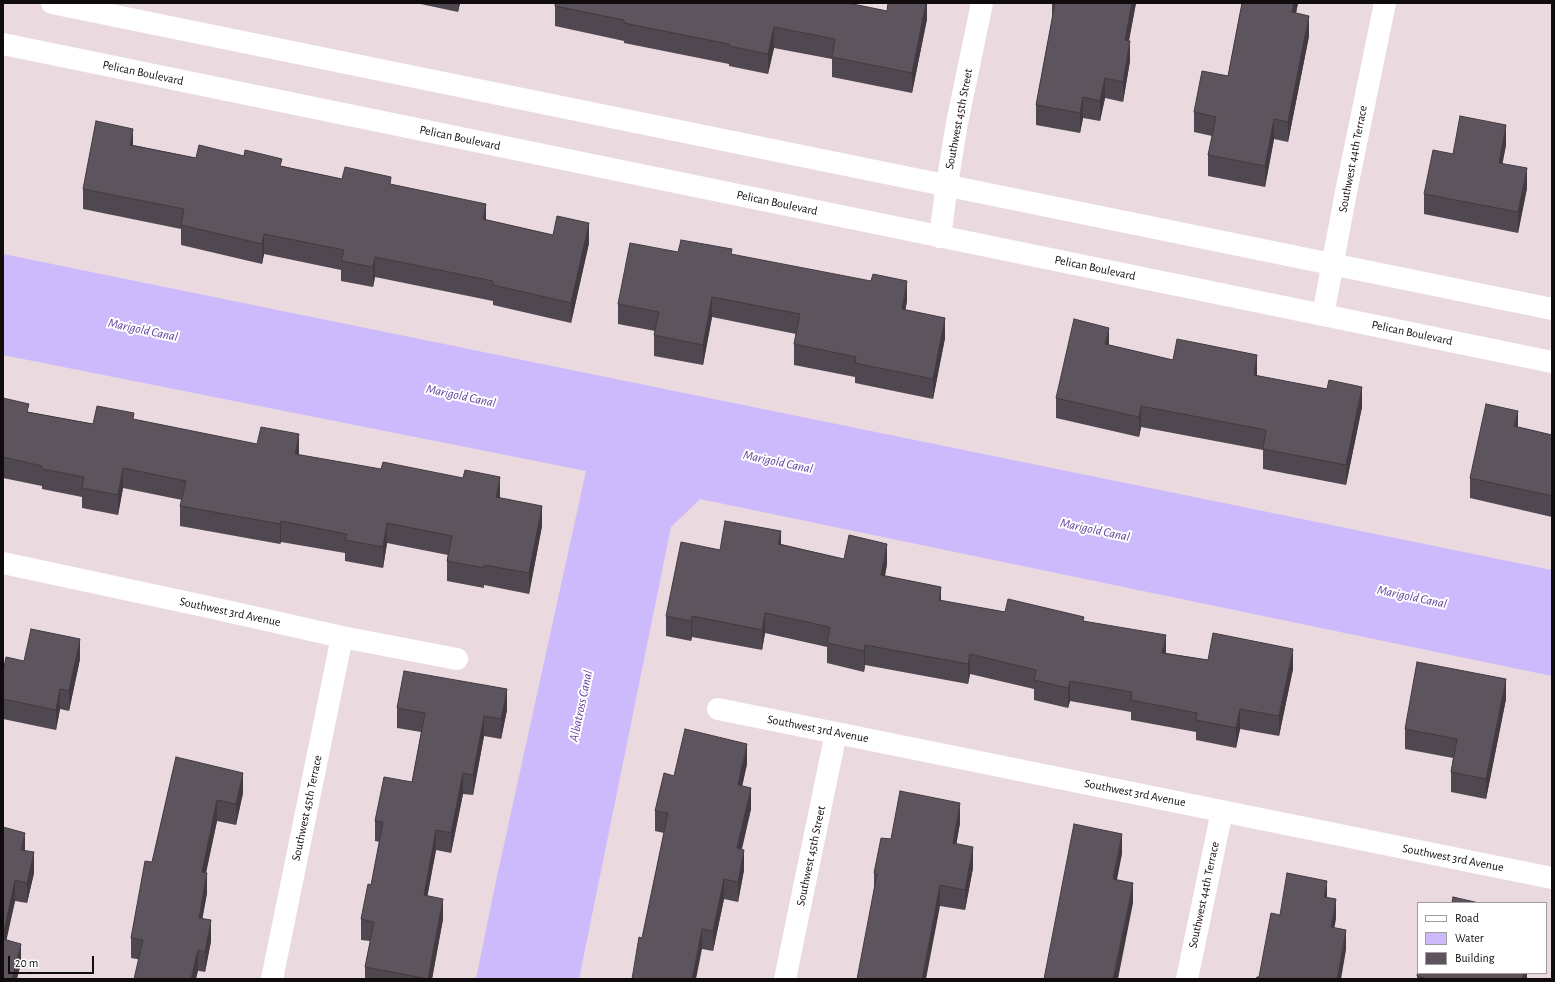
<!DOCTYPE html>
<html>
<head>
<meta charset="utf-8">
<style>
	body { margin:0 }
	#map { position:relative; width:1555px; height:982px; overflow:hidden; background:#ead9de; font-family:"Alegreya Sans",sans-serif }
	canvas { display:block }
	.frame { position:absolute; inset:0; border:4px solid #100b0d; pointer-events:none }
	.legend { position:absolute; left:1417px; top:902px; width:130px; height:72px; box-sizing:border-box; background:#fff; border:1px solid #9f9d9e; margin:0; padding:5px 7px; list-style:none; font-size:12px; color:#100b0d }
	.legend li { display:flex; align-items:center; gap:8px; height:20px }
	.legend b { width:20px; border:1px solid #9f9d9e }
	.scale { position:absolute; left:8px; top:956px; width:86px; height:18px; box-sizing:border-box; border:2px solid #100b0d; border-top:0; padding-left:5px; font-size:12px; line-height:14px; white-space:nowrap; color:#100b0d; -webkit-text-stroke:3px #fff; paint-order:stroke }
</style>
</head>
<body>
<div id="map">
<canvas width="1555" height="982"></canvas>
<div class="frame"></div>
<ul class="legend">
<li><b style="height:5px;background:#fff"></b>Road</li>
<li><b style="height:11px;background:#ccbafc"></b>Water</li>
<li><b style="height:11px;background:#5d545d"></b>Building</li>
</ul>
<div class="scale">20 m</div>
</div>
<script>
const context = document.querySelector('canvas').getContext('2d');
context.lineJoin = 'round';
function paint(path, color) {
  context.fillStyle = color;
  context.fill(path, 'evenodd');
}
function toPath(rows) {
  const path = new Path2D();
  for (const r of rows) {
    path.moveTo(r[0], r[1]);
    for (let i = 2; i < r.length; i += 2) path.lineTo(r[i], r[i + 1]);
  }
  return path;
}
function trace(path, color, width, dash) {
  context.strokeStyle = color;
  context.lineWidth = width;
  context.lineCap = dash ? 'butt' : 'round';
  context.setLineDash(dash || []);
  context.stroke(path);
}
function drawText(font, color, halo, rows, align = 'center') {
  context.font = font + ' "Alegreya Sans",sans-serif';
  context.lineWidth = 4;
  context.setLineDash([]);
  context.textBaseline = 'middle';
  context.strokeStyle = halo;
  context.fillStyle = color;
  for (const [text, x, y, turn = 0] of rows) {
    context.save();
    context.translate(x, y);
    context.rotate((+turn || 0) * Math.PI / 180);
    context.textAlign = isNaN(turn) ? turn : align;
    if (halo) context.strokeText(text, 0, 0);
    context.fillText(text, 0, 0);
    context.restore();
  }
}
paint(toPath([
	[3,254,1552,570,1552,676,700,499,671,527,579,979,476,979,496,881,586,471,3,355]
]), '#ccbafc');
trace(toPath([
	[940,237,947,184,957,123,982,3],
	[1323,315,1346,192,1385,3],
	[3,563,213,608,342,637,457,659],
	[718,709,1552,878],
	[272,979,342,637],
	[785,979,836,733],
	[1187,979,1222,811]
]), '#fff', 22);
trace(toPath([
	[52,3,1552,309],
	[3,44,1552,362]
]), '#fff', 22);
paint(toPath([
	[416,3,460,3,458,12],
	[927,3,927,19,912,93,832,77,832,59,774,48,768,74,729,66,729,64,624,43,624,41,555,26,555,6,887,11],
	[1052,3,1136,3,1129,41,1130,61,1123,102,1105,98,1100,121,1083,118,1080,133,1036,125,1036,105,1052,19],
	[1242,3,1298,3,1296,13,1309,36,1288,142,1274,139,1265,187,1208,176,1208,155,1212,136,1194,132,1194,112,1228,76],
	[1539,3,1547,3,1546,4],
	[133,145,196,158,282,166,342,179,391,185,486,220,589,243,571,323,493,305,493,301,375,277,373,287,341,281,341,270,264,254,262,264,181,245,181,229,83,209,83,189],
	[1506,145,1502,163,1527,188,1518,233,1424,214,1424,194,1453,154],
	[678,252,732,254,907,301,905,310,945,338,933,399,855,383,855,377,794,365,794,344,796,334,712,317,703,365,654,356,654,335,655,331,618,324,618,304],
	[1109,345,1173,360,1257,376,1362,407,1346,485,1263,469,1263,450,1141,427,1139,437,1056,418,1056,398],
	[3,398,29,412,93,424,134,420,500,497,500,498,542,526,529,594,484,585,484,588,447,581,447,561,448,555,387,543,383,568,345,561,345,553,281,542,280,544,180,526,180,506,182,500,123,488,118,515,82,508,82,497,42,489,42,486,3,478],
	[1518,427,1552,435,1552,517,1470,498,1470,478],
	[781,544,844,559,887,564,885,576,941,601,1005,612,1084,621,1166,653,1208,660,1293,669,1279,736,1240,729,1236,748,1196,740,1196,732,1131,720,1131,712,1070,701,1068,708,1034,700,1034,689,970,674,968,684,865,665,864,672,827,663,827,647,765,633,762,650,692,637,691,641,666,636,666,616,720,550],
	[80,659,69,711,60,709,56,730,3,719,3,672,24,661],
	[1506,699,1486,799,1451,792,1451,772,1453,758,1405,749,1405,729],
	[397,708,507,710,501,739,484,736,473,795,463,794,451,853,436,850,427,896,443,919,432,979,365,979,365,967,370,941,361,940,361,919,371,885,380,842,375,841,375,821,412,782,421,732,397,728],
	[176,757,243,793,236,825,217,821,206,872,207,893,202,919,211,941,205,972,131,958,131,938,152,862],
	[747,764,742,786,751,809,742,849,744,870,738,902,724,899,713,951,642,938,664,833,655,831,655,811,674,776],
	[960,823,956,844,973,868,965,910,940,906,874,890,874,873,891,839],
	[3,827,25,851,34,873,27,903,15,901,6,940,21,964,3,979],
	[1527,973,1527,979,1417,979,1417,976]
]), '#504850');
paint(toPath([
	[458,3,460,3,458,12],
	[926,3,927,3,927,19,912,93,912,73],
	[1132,3,1136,3,1125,60,1125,40],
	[1294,3,1298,3,1292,33,1292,12],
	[1309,16,1309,36,1288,142,1288,122],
	[774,27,774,48,768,74,768,54],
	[1130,41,1130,61,1123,102,1123,82],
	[1105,78,1105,98,1100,121,1100,101],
	[1083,97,1083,118,1080,133,1080,113],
	[1274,119,1274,139,1265,187,1265,166],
	[1506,125,1506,145,1499,183,1499,163],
	[133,129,133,149,130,145],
	[1527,168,1527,188,1518,233,1518,212],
	[486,204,486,225,483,219],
	[589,223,589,243,571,323,571,303],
	[264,234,264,254,262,264,262,244],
	[375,257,375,277,373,287,373,267],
	[907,281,907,301,902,330,902,309],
	[712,297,712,317,703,365,703,345],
	[945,318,945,338,933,399,933,379],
	[1109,328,1109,348,1105,344],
	[1257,355,1257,375,1254,395,1254,375],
	[1362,387,1362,407,1346,485,1346,465],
	[1141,406,1141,427,1139,437,1139,417],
	[1518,411,1518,431,1514,426],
	[299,434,299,454,295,454],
	[123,468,123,488,118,515,118,495],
	[500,477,500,497,496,518,496,497],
	[542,506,542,526,529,594,529,573],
	[281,521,281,542,280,544,280,524],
	[387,523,387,543,383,568,383,547],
	[781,531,781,552,778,544],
	[887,544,887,564,881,595,881,575],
	[941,587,941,607,939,600],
	[765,613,765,633,762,650,762,630],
	[692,616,692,637,691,641,691,621],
	[1166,635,1166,655,1162,653],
	[80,639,80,659,69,711,69,691],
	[865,645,865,665,864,672,864,651],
	[1293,649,1293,669,1279,736,1279,716],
	[970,654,970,674,968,684,968,664],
	[1506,679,1506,699,1486,799,1486,779],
	[1070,681,1070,701,1068,708,1068,688],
	[60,689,60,709,56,730,56,710],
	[507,689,507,710,501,739,501,719],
	[1240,709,1240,729,1236,748,1236,728],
	[484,716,484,736,473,795,473,775],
	[747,744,747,764,738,805,738,785],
	[243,773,243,793,236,825,236,804],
	[463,773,463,794,451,853,451,833],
	[751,788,751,809,737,868,737,848],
	[217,800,217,821,202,892,202,872],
	[960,803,960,823,953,864,953,843],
	[436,830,436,850,424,915,424,895],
	[25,833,25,853,21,850],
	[1122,834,1122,854,1113,900,1113,879],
	[973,847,973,868,965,910,965,890],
	[744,850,744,870,738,902,738,882],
	[34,852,34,873,27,903,27,883],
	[207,873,207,893,199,938,199,918],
	[724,879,724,899,713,951,713,931],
	[15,880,15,901,3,956,3,936],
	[1327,881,1327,901,1324,897],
	[1133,883,1133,903,1118,979,1113,979],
	[940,885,940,906,926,979,922,979],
	[443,899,443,919,432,979,428,979],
	[1336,899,1336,919,1331,947,1331,927],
	[211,920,211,941,205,972,205,952],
	[702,929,702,949,696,979,692,979],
	[1346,930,1346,950,1341,979,1337,979],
	[21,944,21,964,17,979,12,979],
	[198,950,198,971,196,979,191,979],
	[1524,973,1527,973,1527,979,1522,979]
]), '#413b41');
const building = toPath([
	[555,3,848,3,887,11,888,3,926,3,912,73,832,57,835,39,774,27,768,54,729,46,729,44,624,23,624,20,555,6,555,3],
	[1055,3,1132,3,1125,40,1130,41,1123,82,1105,78,1100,101,1083,97,1080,113,1036,105,1055,3],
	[1242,3,1294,3,1292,12,1309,16,1288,122,1274,119,1265,166,1208,155,1216,117,1194,112,1202,71,1228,76,1242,3],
	[1460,116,1506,125,1499,163,1527,168,1518,212,1424,194,1433,150,1453,154,1460,116],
	[96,121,133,129,130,145,196,158,199,145,244,156,245,150,282,159,280,166,342,179,345,167,391,177,390,184,486,204,483,219,553,235,557,216,589,223,571,303,493,285,493,281,375,257,373,267,341,261,344,250,264,234,262,244,181,225,184,209,83,189,96,121],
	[681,240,732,249,731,254,871,281,873,274,907,281,902,309,945,318,933,379,855,363,856,357,794,344,800,314,712,297,703,345,654,335,659,312,618,304,630,243,678,252,681,240],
	[1074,319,1109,328,1105,344,1173,360,1177,339,1257,355,1254,375,1327,389,1329,380,1362,387,1346,465,1263,449,1266,430,1141,406,1139,417,1056,398,1074,319],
	[3,398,29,404,27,412,93,424,97,406,134,413,133,419,257,444,261,427,299,434,295,454,381,469,383,462,463,478,465,470,500,477,496,497,542,506,529,573,484,565,484,568,447,561,452,536,387,523,383,547,345,540,347,534,281,521,280,524,180,506,186,481,123,468,118,495,82,488,84,477,42,469,42,466,3,457,3,398],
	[1486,404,1518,411,1514,426,1552,435,1552,496,1470,478,1486,404],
	[725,521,781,531,778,544,844,559,849,535,887,544,881,575,941,587,939,600,1005,612,1008,599,1084,617,1083,621,1166,635,1162,653,1208,660,1213,633,1293,649,1279,716,1240,709,1236,728,1196,720,1197,713,1131,700,1132,692,1070,681,1068,688,1034,680,1036,670,970,654,968,664,865,645,864,651,827,643,830,627,765,613,762,630,692,616,691,621,666,616,681,542,720,550,725,521],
	[31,629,80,639,69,691,60,689,56,710,3,699,3,672,6,657,24,661,31,629],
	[1417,662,1506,679,1486,779,1451,772,1457,739,1405,729,1417,662],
	[404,671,507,689,501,719,484,716,473,775,463,773,451,833,436,830,424,895,443,899,428,979,365,967,374,922,361,919,368,884,371,885,383,822,375,821,384,777,412,782,425,713,397,708,404,671],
	[685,729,747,744,738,785,751,788,737,848,744,850,738,882,724,879,713,931,702,929,692,979,632,979,639,937,642,938,668,813,655,811,664,773,674,776,685,729],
	[176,757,243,773,236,804,217,800,202,872,207,873,199,918,211,920,205,952,198,950,191,979,134,979,143,940,131,938,145,861,152,862,176,757],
	[900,791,960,803,953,843,973,847,965,890,940,885,922,979,857,979,877,874,874,873,881,838,891,839,900,791],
	[1074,824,1122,834,1113,879,1133,883,1113,979,1044,979,1074,824],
	[3,827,25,833,21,850,34,852,27,883,15,880,3,936,3,827],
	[1287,873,1327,881,1324,897,1336,899,1331,927,1346,930,1337,979,1256,979,1257,977,1259,977,1271,913,1280,915,1287,873],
	[1453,897,1479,903,1452,903,1453,897],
	[3,939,21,944,12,979,3,979,3,939],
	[1418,970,1418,973,1524,973,1522,979,1428,979,1417,976,1418,970]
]);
paint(building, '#5d545d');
trace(building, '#413b41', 1);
drawText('12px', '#100b0d', '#fff', [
	["Pelican Boulevard",143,73,12],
	["Southwest 45th Street",959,119,-79],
	["Pelican Boulevard",460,138,12],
	["Southwest 44th Terrace",1353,159,-79],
	["Pelican Boulevard",777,203,12],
	["Pelican Boulevard",1095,268,12],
	["Pelican Boulevard",1412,333,12],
	["Southwest 3rd Avenue",230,612,12],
	["Southwest 3rd Avenue",818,729,11],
	["Southwest 3rd Avenue",1135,793,11],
	["Southwest 45th Terrace",307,808,-78],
	["Southwest 45th Street",811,856,-78],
	["Southwest 3rd Avenue",1453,858,11],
	["Southwest 44th Terrace",1204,895,-78]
]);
drawText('italic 13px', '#613f9e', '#fff', [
	["Marigold Canal",143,330,12],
	["Marigold Canal",461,396,12],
	["Marigold Canal",778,462,12],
	["Marigold Canal",1095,530,12],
	["Marigold Canal",1412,597,12],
	["Albatross Canal",581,706,-78]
]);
</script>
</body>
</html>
